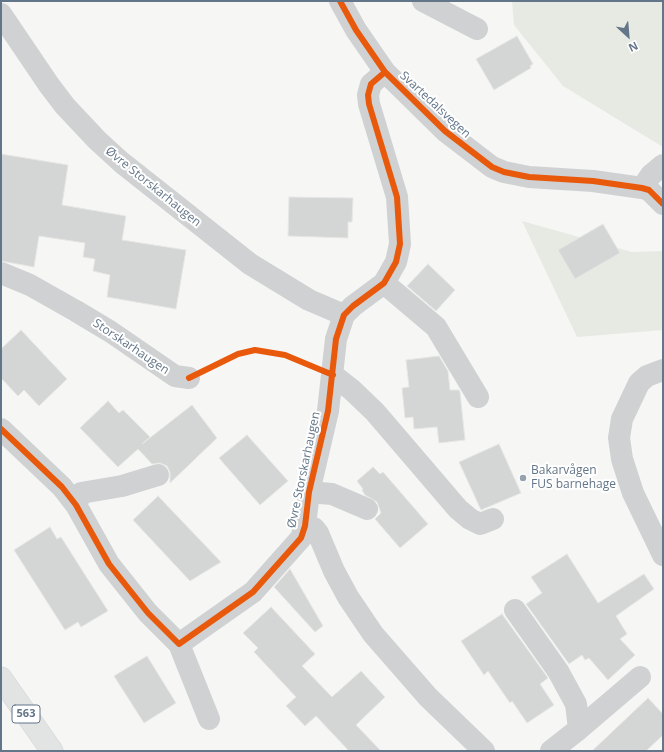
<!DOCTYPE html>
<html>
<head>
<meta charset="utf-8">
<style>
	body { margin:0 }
	#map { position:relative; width:664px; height:752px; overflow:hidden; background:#f6f6f5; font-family:"Open Sans",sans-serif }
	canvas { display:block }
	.frame { position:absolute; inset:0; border:2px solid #637588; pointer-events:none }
	.north { position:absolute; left:608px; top:16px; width:40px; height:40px; -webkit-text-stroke:3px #fff; paint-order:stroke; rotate:154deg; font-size:11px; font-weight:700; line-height:16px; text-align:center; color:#637588 }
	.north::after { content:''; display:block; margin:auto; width:14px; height:18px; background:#637588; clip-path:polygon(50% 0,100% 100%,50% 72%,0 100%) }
</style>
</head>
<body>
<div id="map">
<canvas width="664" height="752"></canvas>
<div class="frame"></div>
<div class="north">N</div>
</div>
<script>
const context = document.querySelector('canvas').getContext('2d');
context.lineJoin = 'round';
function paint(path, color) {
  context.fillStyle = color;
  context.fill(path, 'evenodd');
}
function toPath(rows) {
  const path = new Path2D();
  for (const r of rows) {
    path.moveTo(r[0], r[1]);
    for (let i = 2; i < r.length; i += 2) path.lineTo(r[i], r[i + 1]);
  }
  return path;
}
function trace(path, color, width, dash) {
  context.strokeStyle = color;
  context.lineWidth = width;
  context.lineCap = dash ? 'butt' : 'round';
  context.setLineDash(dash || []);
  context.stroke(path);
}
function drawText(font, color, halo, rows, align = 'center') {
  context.font = font + ' "Open Sans",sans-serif';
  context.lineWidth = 4;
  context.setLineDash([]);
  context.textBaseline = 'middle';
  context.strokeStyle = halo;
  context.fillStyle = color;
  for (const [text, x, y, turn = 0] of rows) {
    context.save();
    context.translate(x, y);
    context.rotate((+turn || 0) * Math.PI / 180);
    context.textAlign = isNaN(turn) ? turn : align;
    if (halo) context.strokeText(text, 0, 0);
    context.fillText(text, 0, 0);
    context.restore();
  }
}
paint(toPath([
	[512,1,663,1,663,147,563,86,514,25],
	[522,221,632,252,663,251,663,330,577,337]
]), '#e6eae3');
const building = toPath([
	[517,36,533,64,530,66,531,68,494,90,476,59,517,36],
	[1,154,68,165,62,205,126,216,122,240,186,250,176,309,107,297,110,275,93,271,95,259,83,257,85,243,39,236,34,267,1,261,1,154],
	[289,197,353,198,352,222,348,222,348,238,288,236,289,197],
	[603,224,620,253,575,279,558,250,603,224],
	[428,264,455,290,436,311,407,286,428,264],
	[21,330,67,379,39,406,24,390,18,396,1,378,1,349,21,330],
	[439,356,448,371,450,390,459,390,460,392,465,440,439,443,437,427,414,429,413,417,405,418,402,388,409,387,406,360,439,356],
	[108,401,119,413,123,410,150,437,142,444,192,405,217,438,170,483,170,472,167,466,160,463,152,464,138,449,118,467,80,428,108,401],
	[247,435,288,481,260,505,219,458,247,435],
	[499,444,521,493,481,510,459,462,499,444],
	[373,467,380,474,383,472,428,524,400,548,375,519,381,513,377,502,365,495,362,490,363,489,357,481,373,467],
	[158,496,221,562,190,581,133,520,158,496],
	[50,527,57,539,61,537,108,611,81,627,78,622,65,630,14,550,50,527],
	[567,554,598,603,644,574,654,589,616,616,627,634,620,639,635,655,608,680,589,658,585,660,582,655,569,664,526,604,542,593,531,577,567,554],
	[290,569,323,626,315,632,274,587,290,569],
	[271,607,315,654,302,666,332,697,361,671,385,697,356,725,381,751,349,751,316,716,305,726,286,706,296,697,254,652,258,648,243,633,271,607],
	[502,614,548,678,540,684,554,705,527,723,512,701,510,703,488,671,484,675,461,641,502,614],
	[147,656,176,703,144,723,114,676,147,656],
	[648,698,663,714,663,735,646,751,592,751,648,698]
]);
paint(building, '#d4d6d6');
trace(building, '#e6e6e4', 1);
const major = toPath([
	[1,678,52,751]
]);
trace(major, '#d2d4d5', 23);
trace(toPath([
	[340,1,356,30,385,72,445,131,492,167,504,172,529,177,593,181,642,188,649,190,663,204],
	[423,1,477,29],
	[1,14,49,85,65,106,97,140,121,162,250,264,309,300,344,315],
	[642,188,651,175,663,165],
	[1,273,30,285,76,311,111,332,175,376,189,378],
	[384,283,436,327,478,397],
	[663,370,647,376,639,383,622,419,619,438,622,459,633,493,663,555],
	[333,375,352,390,375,412,458,509,470,519,480,524,493,519],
	[1,429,62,487,76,505,109,564,148,613,179,644,253,592,301,538,305,526,309,492,328,411,336,339,344,315,353,306,384,283,396,262,400,244,397,197,369,104,368,95,371,84,385,72],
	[309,492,332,494,367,509],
	[76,505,81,493,122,486,158,475],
	[305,526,314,528,318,533,334,571,348,597,373,634,428,697,484,751],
	[515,610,558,671,576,704,579,729],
	[179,644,209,719],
	[551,751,579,729,640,677]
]), '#d0d1d2', 22);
trace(major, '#e2e3e3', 22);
trace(toPath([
	[340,1,356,30,385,72,445,131,492,167,504,172,529,177,593,181,642,188,649,190,663,204],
	[189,378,238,354,255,350,285,355,333,375],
	[1,429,62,487,76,505,109,564,148,613,179,644,253,592,301,538,305,526,309,492,328,411,336,339,344,315,353,306,384,283,396,262,400,244,397,197,369,104,368,95,371,84,385,72]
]), '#e8590c', 6);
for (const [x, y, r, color] of [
	[523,478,4,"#96a2ae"]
]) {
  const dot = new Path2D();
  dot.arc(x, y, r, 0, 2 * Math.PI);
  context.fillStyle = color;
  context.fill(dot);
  trace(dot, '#fff', 1.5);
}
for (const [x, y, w] of [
	[26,714,28]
]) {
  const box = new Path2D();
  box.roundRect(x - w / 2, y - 9, w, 18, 3);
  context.fillStyle = '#fff';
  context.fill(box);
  trace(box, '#637588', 1);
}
drawText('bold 11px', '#637588', null, [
	["563",26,714]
]);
drawText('12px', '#637588', '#fff', [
	["Svartedalsvegen",435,105,43],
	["Øvre Storskarhaugen",153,187,39],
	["Storskarhaugen",131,347,34],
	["Øvre Storskarhaugen",304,470,-78]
]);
drawText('12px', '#637588', '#fff', [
	["Bakarvågen",531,471],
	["FUS barnehage",531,485]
], 'left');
</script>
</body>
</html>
